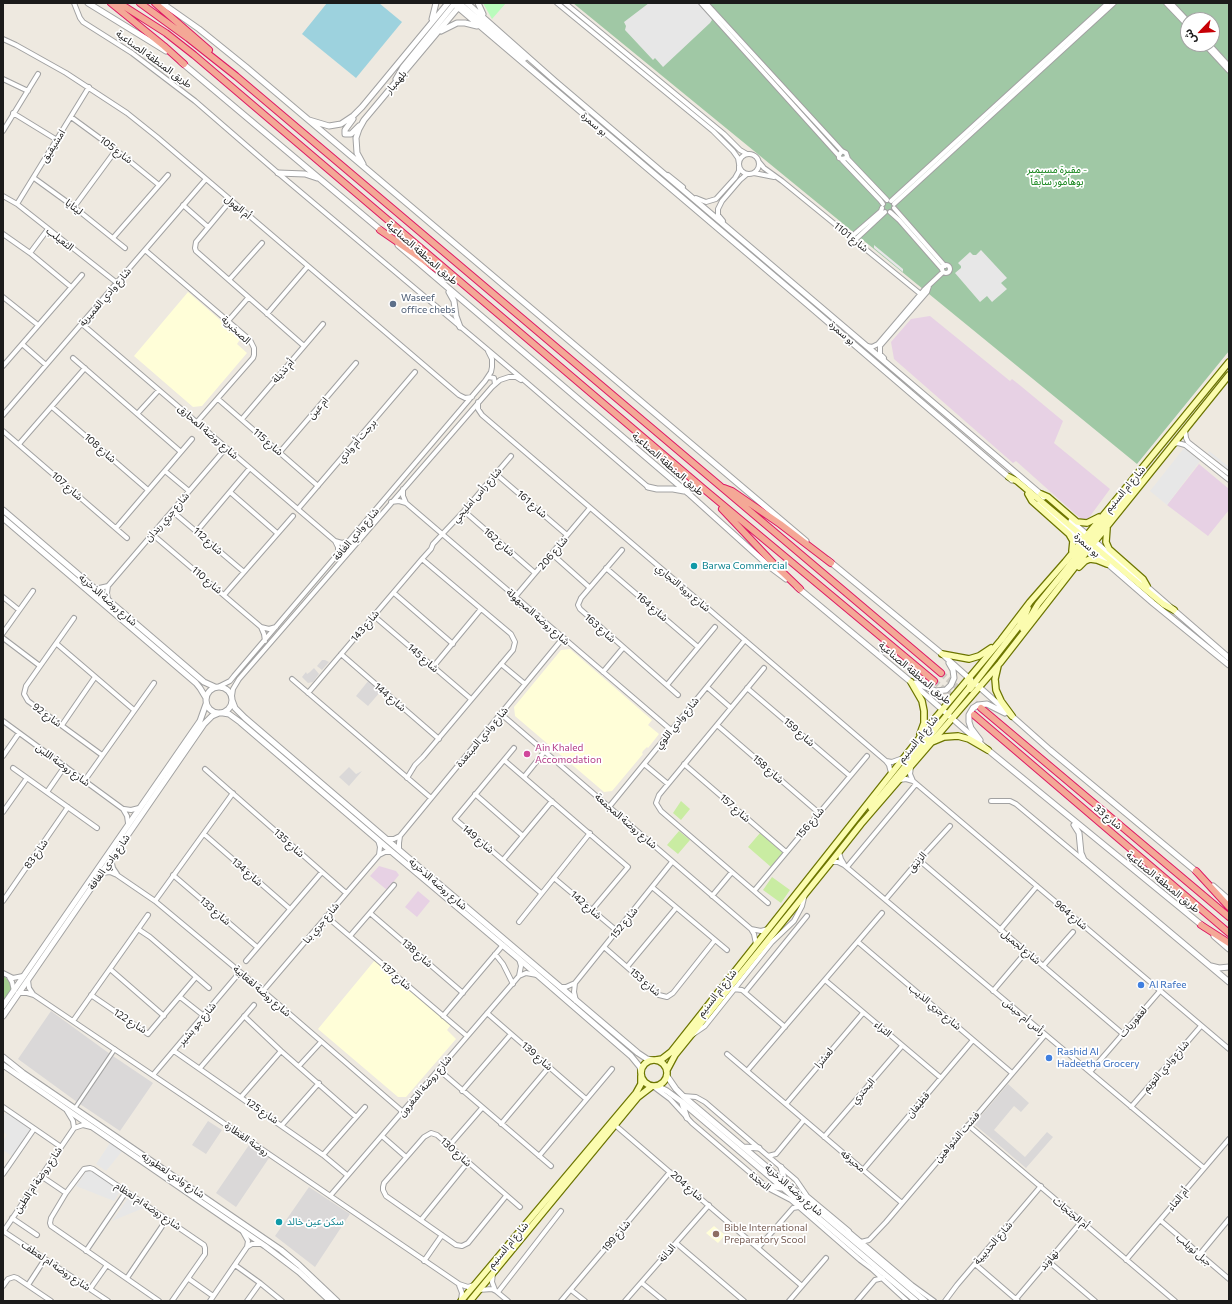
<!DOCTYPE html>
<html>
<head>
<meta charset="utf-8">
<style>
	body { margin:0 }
	#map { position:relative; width:1232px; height:1304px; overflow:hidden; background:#eee9e0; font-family:Commissioner,"Noto Sans Arabic",sans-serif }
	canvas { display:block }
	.frame { position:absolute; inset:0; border:4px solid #1b1b1b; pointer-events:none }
	.north { position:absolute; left:1180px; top:12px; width:40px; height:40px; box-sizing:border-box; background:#fff; border:1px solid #a4a4a4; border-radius:50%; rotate:245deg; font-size:11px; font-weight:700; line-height:16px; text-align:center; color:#1b1b1b }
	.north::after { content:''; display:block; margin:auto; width:14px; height:18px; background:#c70006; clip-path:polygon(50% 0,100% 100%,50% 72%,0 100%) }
</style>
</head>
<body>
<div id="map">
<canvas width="1232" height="1304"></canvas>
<div class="frame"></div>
<div class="north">ش</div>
</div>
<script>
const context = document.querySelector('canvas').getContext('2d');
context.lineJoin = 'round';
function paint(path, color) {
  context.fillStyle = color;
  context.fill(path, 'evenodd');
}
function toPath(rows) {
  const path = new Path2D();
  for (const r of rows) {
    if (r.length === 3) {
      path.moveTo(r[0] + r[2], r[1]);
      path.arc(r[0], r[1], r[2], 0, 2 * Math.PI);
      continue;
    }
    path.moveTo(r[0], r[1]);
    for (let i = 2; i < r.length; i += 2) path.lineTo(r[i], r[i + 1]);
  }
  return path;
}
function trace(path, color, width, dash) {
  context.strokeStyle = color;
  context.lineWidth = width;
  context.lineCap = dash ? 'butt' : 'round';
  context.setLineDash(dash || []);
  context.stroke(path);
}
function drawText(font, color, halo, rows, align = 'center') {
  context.font = font + ' Commissioner,"Noto Sans Arabic",sans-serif';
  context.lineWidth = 3.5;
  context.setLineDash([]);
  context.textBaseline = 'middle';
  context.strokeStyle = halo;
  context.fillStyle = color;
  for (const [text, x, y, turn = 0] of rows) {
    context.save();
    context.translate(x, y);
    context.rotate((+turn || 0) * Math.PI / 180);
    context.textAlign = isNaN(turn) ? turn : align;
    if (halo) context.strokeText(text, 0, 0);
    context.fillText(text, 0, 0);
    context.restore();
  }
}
paint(toPath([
	[322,660,325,660,329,662,322,670,317,666],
	[314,668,319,674,313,682,308,683,302,677,306,672,307,674,310,672],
	[369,680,381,691,368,706,356,696],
	[349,767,356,774,362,771,349,786,339,777],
	[51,1011,110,1054,77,1102,18,1059],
	[113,1056,153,1083,120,1131,80,1104],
	[1008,1084,1029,1103,1021,1112,1014,1106,994,1130,1025,1157,1047,1132,1053,1137,1026,1168,974,1124],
	[208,1121,222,1130,206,1154,192,1145],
	[249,1145,269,1158,236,1207,216,1193],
	[309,1187,350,1214,315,1267,275,1236]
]), '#dad8d8');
paint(toPath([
	[930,316,1010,381,1012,379,1022,387,1063,421,1054,443,1110,489,1088,519,1081,519,1016,461,1013,463,894,359,891,342,911,319],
	[1199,464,1229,489,1229,510,1208,536,1167,505],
	[379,866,396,871,399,875,387,890,370,876],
	[418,891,430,901,417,917,405,907]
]), '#e7d1e4');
paint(toPath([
	[188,292,241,338,237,344,247,353,202,406,193,407,134,356],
	[570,649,652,720,648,725,659,734,648,748,647,747,643,751,642,753,643,754,612,791,604,792,515,716,514,707,561,650],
	[375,960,451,1025,447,1030,456,1039,406,1097,398,1097,318,1029],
	[714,1226,725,1235,718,1243,706,1233]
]), '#fffed8');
paint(toPath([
	[681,801,690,809,681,820,673,813],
	[679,831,690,840,678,854,667,845],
	[760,833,783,853,771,867,748,847],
	[772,877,790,890,781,903,763,890]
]), '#c9eca2');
paint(toPath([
	[3,975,10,982,12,988,3,1003]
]), '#a6cf92');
paint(toPath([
	[573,3,1229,3,1229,351,1137,464],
	[1188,20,1212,20,1212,44,1188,44]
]), '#a0c8a5');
paint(toPath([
	[483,3,506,3,492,19]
]), '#b9fcbc');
paint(toPath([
	[649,3,698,3,710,16,712,20,710,23,663,67,655,58,653,60,625,30,626,26,624,22],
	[874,245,903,269,903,272,874,248],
	[981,250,1007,278,1001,283,1007,289,992,302,987,296,980,302,955,273,961,268,961,266,958,263,970,252,973,255,976,255],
	[1184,448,1200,461,1167,505,1150,491],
	[1209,451,1229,467,1229,470,1208,453],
	[7,1113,32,1129,12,1156,3,1150,3,1141,7,1135,3,1132,3,1115],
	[110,1143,123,1150,106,1171,96,1164],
	[88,1169,121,1190,114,1201,76,1186],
	[129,1197,146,1207,112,1221]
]), '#e7e7e7');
paint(toPath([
	[327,3,379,3,402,22,356,78,302,34]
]), '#9dd2de');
trace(toPath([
	[941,673,981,708],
	[934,681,974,715]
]), '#cecac2', 6, [6, 3]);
const pedestrian = toPath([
	[75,1108,115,1049]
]);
const minor = toPath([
	[74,3,80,18,83,22,132,53,195,101,278,173,526,382,648,487],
	[557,3,713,131,733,151,738,158,739,164],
	[565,3,724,134,740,150,747,154],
	[701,3,839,156],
	[706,3,842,151],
	[1166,3,1188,26],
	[1171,3,1188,21],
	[3,39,16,45,66,73,127,113,157,137,459,395,465,398,472,397],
	[1204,44,1229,71],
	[1209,44,1229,66],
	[3,79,28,91],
	[13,113,57,140],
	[71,117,116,150,159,185],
	[3,131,38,74],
	[749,164,10],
	[847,156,846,158,842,159,839,158,839,155,842,151,846,153,848,159,887,200],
	[842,160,880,200,883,204],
	[759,162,764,168,782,181,923,296],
	[754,173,774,177],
	[668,175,683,187],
	[34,178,74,207,125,248],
	[3,196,17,204,117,283],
	[696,198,706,202,716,199,735,178,739,171,739,166],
	[231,200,196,242,195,248,196,251,304,346],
	[891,201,1108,3],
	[17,204,89,87],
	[894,204,1114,3],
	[183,205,208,227],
	[74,207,116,150],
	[894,208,945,266],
	[890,212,899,220,942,269],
	[723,221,718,215,718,209,722,201,740,180,747,174],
	[3,234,30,253,71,287],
	[851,237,881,211,882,208],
	[113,238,168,175],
	[855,240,885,212],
	[145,250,250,340,254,348,254,355,253,358,197,422],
	[30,253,48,229],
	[946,269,4],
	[229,280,262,243],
	[3,297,38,325],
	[267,314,308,266],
	[228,321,248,298],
	[82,324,335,541,342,543,350,541],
	[22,344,46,365],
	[867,346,872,347,878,344,924,290,943,272],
	[73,358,181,452],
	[884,358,880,354,880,346,927,292,929,286],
	[3,366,82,275],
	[488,377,494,378,495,384],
	[218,399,318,486],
	[478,402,478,409,482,415,886,761,889,765,891,773],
	[52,407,148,490],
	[138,413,159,390],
	[3,415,206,179],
	[242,419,323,324],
	[1185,430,1186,438,1188,442,1229,474],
	[3,431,127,538],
	[19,444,85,368],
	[1174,444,1178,443,1185,445,1229,480],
	[280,452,356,363],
	[165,471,189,491],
	[496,474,567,535],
	[403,489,403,496,406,503,671,730],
	[230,492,277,533],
	[391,502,399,501,406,503],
	[298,509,415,372],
	[172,511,244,572],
	[464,511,535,573],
	[116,528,192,439],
	[197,531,250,468],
	[152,534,261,627,264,634,265,641],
	[335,541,338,547,338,555],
	[622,550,581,598,578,605,580,609,678,695],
	[552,554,589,587],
	[606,568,698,647],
	[95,589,108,586,226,448],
	[394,593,453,644],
	[224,595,293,516],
	[3,597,19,610],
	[515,597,590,508],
	[108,599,107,593,108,586],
	[374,616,471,699],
	[74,618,26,686,24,694,28,701,102,755],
	[261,627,269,629,276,627],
	[3,633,33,591],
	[3,638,40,666],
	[57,644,134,710],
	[341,654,439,739],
	[501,664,525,684],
	[433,667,481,609],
	[764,668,659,795,656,803,661,811,768,903],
	[603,672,623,648],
	[292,679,431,798],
	[667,685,715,627],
	[220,686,230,681,234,676,485,381,491,372,492,367,492,359,488,351],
	[707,687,731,708],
	[747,688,850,776],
	[308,693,422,559,431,549,433,544,464,511,511,456],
	[232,696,233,689,239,679,492,387,500,380,509,377,516,377,521,380],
	[501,714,751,929,754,934,756,944],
	[3,721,123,809,127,816,128,823],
	[62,725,95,677],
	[717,725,819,813],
	[514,748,455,819,541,893],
	[3,756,19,733],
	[504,760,628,867,592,910],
	[886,761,892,762,903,758],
	[644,764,668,784],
	[684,764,786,852],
	[911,767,910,774,913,781],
	[13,768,97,828],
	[205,769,346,893],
	[524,777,545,751],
	[407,778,415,765,423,757,513,650,515,642,511,634,422,559],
	[85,780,154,683],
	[900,780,906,779,913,781,1229,1049],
	[47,792,65,766],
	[475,794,523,836],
	[991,801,1010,801,1016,804,1083,860],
	[609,807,745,640],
	[124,809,131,810,139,808],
	[3,812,27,778],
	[204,834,290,909],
	[386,839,394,839,400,836],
	[378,840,380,847,379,855],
	[399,850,399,843,400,836,563,638],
	[839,852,841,859,844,864],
	[111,859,113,868,117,874],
	[503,860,552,801],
	[919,860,1123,1034],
	[831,862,838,862,844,865,1204,1168],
	[847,867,916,784],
	[102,873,110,872,117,875,155,901,263,991,403,1112],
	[173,875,257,947],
	[554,878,617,931],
	[652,887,727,950],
	[754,891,867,756],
	[712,896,732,872],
	[886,899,919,860,950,826],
	[3,901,68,807],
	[155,901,233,793],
	[370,913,463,993],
	[326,916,467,1036],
	[519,922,590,833],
	[138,929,150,937,209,988],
	[751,929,761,931,768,929],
	[1000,930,1037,886],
	[350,936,394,885],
	[858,942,1012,1073],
	[604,947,659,995,667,997,673,993,715,940],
	[495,954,503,964,513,984],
	[246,961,322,872],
	[1043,966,1073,932],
	[627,967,676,908],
	[110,969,164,1016],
	[3,973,13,978,23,976],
	[519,976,526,973,537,975],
	[9,977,12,982,14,991],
	[28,980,29,988,33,994],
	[825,980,941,1078],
	[575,983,574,992,576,1001],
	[560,987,566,987,575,983,672,862],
	[733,989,742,990,785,1027],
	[263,991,379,855,385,852,392,852],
	[993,991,1026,952],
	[745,992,807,916],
	[18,993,27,993,34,995,200,1107,459,1284,468,1287,474,1285],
	[91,995,148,1034,196,977],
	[180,997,204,1016],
	[487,1013,586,1099],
	[244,1016,281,1051,356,1117],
	[443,1016,503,945],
	[73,1021,148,915],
	[692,1035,705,1026,772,942,794,921,802,906,805,894],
	[174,1051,323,1155,347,1175],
	[727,1054,902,1203],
	[299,1066,321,1042],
	[200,1068,254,1005],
	[439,1070,551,1166],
	[747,1071,882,913],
	[1090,1072,1160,991],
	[153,1075,240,972],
	[654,1087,670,1099,692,1123,768,1188,791,1200,860,1260,872,1269,907,1301],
	[462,1091,511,1034],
	[683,1096,696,1097,705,1102,796,1180,807,1196,849,1231],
	[241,1097,281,1051],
	[786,1104,863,1013],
	[3,1107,61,1147],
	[1131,1107,1201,1026],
	[501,1124,549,1067],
	[282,1125,319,1083],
	[615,1125,802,1286],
	[968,1125,1175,1301],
	[74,1128,83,1125,91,1127],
	[382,1136,406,1157],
	[824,1137,902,1046],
	[449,1146,482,1108],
	[323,1155,365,1107],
	[539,1156,612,1069],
	[768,1156,776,1154,804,1120],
	[863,1170,973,1040],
	[3,1174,34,1129],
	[41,1176,66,1193],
	[330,1196,519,976,521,966,519,959],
	[506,1196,468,1243,462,1246,456,1245,386,1196,383,1190,383,1187,384,1183,424,1137,431,1133,437,1135,520,1207],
	[12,1218,37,1235],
	[421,1220,468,1162],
	[1160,1220,1229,1279],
	[3,1231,108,1301],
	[848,1231,912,1285,934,1301],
	[3,1232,74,1128,73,1121,67,1111],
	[861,1242,869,1240,886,1222,1045,1035],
	[676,1243,744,1301],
	[247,1247,252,1244,261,1244],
	[758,1248,793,1208,799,1207],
	[86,1251,126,1192],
	[1200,1254,1229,1219],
	[1126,1260,1229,1139],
	[424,1261,442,1235],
	[1048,1261,1095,1301],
	[975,1264,1018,1301],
	[235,1265,260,1283,282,1301],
	[493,1274,492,1282,495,1290],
	[127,1278,167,1219],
	[189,1279,213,1296],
	[642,1283,664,1301],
	[28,1285,45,1259],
	[459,1285,462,1293,461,1299],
	[3,1286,8,1279,14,1277,17,1278,51,1301],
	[90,1289,107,1265],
	[479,1290,492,1289,496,1291,508,1301],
	[571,1290,585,1301],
	[498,1292,561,1211],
	[1016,1299,1082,1221],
	[159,1301,51,1226,50,1223,51,1218,66,1193,84,1169,90,1168,93,1169,204,1245,205,1248,205,1254,172,1301],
	[210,1301,247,1247,248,1241,243,1232],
	[247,1301,260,1283],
	[561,1301,670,1172],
	[625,1301,709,1205],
	[789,1301,826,1258],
	[857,1301,875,1280,883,1278],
	[945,1301,957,1285,1041,1186]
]);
const tertiary = toPath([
	[88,3,166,51],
	[162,3,199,29,246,67,806,541],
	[453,3,807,304,1012,480],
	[459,3,517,53,525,58],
	[467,3,555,81,1044,497],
	[478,3,483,14],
	[432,19,436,3],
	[441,31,457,23,465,23,477,26],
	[181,62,383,232],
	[396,79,403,67,455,3],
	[353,119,345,130,345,134,351,134,359,126],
	[309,120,329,126,341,124,353,116,362,107,448,3],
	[363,164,357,153,356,138,359,129,364,120,462,3],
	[278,173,305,174,317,178],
	[398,245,688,493,770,567,786,579],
	[449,292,454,301,456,316,460,327],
	[648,487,657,489,673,489,684,491],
	[1039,504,1153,603,1229,665],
	[3,510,204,682,215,687],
	[3,518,196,683,200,688,206,698],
	[1071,521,1229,658],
	[828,560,942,654,971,680],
	[797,587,911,682,988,750,1204,927],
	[915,683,936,691,946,690,951,685,954,678,953,670,949,663],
	[977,685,1050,750,1198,873],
	[219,700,13],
	[232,700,235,708,245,718,399,850,638,1053,647,1059,652,1060],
	[223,713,229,714,240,722,392,852,519,959,631,1056,640,1067,641,1072],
	[980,740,971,728,969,722,969,715,973,708,978,705,987,704,1005,713],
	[1074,825,1079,833,1081,853,1084,860,1229,982],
	[1213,886,1229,900],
	[1214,936,1229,949],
	[1211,966,1219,968,1229,967],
	[3,1006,200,721,206,704],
	[3,1016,204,724,212,716,219,713],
	[3,1057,23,1073,281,1250,299,1265,337,1301],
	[3,1065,66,1109,265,1246,299,1272,330,1301],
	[667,1076,676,1089,683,1096,925,1301],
	[657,1086,667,1091,682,1102,916,1301],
	[682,1103,687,1118],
	[744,1147,759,1148],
	[781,1167,785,1182],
	[764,1185,781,1188]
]);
const secondary = toPath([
	[1009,477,1017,481,1087,540],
	[1028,494,1032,501,1069,534,1073,541,1072,551],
	[1041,494,1048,497,1077,522,1087,523,1099,517],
	[1107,528,1106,542,1109,549,1143,579,1147,586],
	[1090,543,1163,604,1174,610],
	[1090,544,1091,538,1138,480,1141,472],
	[1079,567,1085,561,1090,559,1097,560,1107,564],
	[1023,629,1038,604,1086,545,1088,540,1088,534],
	[942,654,969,659,979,656,991,648],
	[998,666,995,679,996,690,1001,701,1012,716],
	[911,682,922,701,924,711,924,723,920,734],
	[970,689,1019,626,1024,618,1028,608],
	[932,742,944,737,958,736,969,739,988,750],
	[871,808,969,688,971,683,969,678],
	[654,1073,13],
	[656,1060,662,1059,671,1052,937,716,1001,640,1030,602,1065,562,1229,362],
	[667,1070,675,1055,831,862,861,824,1000,663,1092,545,1229,375],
	[461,1301,636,1093,641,1084,641,1076],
	[470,1301,638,1097,651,1087]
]);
const trunk = toPath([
	[111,3,164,46,184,64],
	[119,3,166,33,194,55,705,490,934,681],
	[140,3,188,38,236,76,941,673],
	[155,3,209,50],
	[380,230,454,281],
	[724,488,732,491,780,524,831,563],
	[722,509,774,564,800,589],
	[981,708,1229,917],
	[974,715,1229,933],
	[1196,871,1229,907],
	[1201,925,1229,943]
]);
trace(pedestrian, '#a2a2a2', 5);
trace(minor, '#a2a2a2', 6);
trace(tertiary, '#a2a2a2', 7);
trace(secondary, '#6c7500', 8);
trace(trunk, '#de1a64', 8);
trace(pedestrian, '#fff', 3);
trace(minor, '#fff', 4);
trace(tertiary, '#fff', 5);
trace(secondary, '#fbfcaf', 5.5);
trace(trunk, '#f4a896', 6);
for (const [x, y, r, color] of [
	[393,304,4,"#5c6f8a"],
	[694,566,4,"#0f9aa8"],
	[527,754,4,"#d1479c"],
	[1141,985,4,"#3f7fe0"],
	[1049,1058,4,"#3f7fe0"],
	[279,1222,4,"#0f9aa8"],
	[716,1234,4,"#8d6e63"]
]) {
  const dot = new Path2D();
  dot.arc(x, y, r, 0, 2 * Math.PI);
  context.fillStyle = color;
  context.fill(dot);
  trace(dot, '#fff', 1.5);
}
drawText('10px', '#1b1b1b', '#fff', [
	["طريق المنطقة الصناعية",154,59,36],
	["بلهمبار",396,82,-50],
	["بو سمرة",594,124,40],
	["امشيقيق",53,146,-58],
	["شارع 105",116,150,37],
	["ليثايا",74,207,37],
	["أم الهول",238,207,40],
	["شارع 1101",851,237,39],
	["الثعيلب",60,239,38],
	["طريق المنطقة الصناعية",422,253,41],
	["شارع وادي القميرية",105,297,-49],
	["الصخبرية",236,330,43],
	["بو سمرة",842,333,41],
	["أم نذيلة",283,371,-49],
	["ام عين",318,408,-49],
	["شارع روضة المحارق",208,432,41],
	["برجت أم وادي",357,441,-49],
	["شارع 115",268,442,41],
	["شارع 108",100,448,41],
	["طريق المنطقة الصناعية",668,464,41],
	["شارع 107",67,486,41],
	["شارع ام السنيم",1125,489,-50],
	["شارع رأس امليجي",477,495,-49],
	["شارع 161",532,504,41],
	["شارع جري ربدان",167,517,-49],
	["شارع وادي الغافة",356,534,-50],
	["شارع 112",208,541,41],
	["شارع 162",499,542,41],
	["بو سمرة",1087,545,42],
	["شارع 206",553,553,-50],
	["شارع 110",207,580,40],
	["شارع بروة التجاري",683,588,40],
	["شارع روضة الذخرية",108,600,41],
	["شارع 164",652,607,41],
	["شارع روضة المجهولة",538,617,41],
	["شارع 143",365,626,-50],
	["شارع 163",600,628,41],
	["شارع 145",423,658,41],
	["طريق المنطقة الصناعية",915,673,40],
	["شارع 144",390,697,41],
	["شارع 92",47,715,36],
	["شارع وادي اللوي",677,723,-51],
	["شارع 159",799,732,41],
	["شارع وادي المبتعدة",482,737,-50],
	["شارع ام السنيم",918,739,-51],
	["شارع روضة اللبن",63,765,36],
	["شارع 158",768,769,41],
	["شارع 157",735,808,41],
	["شارع 33",1108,817,40],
	["شارع روضة المجمعة",626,821,41],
	["شارع 156",810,823,-50],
	["شارع 149",478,839,40],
	["شارع 135",289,843,42],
	["شارع 83",36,854,-55],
	["شارع وادي الغافة",109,862,-55],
	["الزنبق",917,862,-49],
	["شارع 134",247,872,41],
	["طريق المنطقة الصناعية",1163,882,39],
	["شارع روضة الذخرية",438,884,41],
	["شارع 142",586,905,41],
	["شارع 133",215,911,41],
	["شارع 964",1071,915,40],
	["شارع جري بنا",321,923,-50],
	["شارع 152",624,923,-51],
	["شارع لجميل",1021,947,40],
	["شارع 138",417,953,41],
	["شارع 137",396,976,41],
	["شارع 153",645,982,40],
	["شارع روضة لقعابية",262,991,41],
	["شارع ام السنيم",717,993,-52],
	["شارع جري الذيب",935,1007,40],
	["رأس أم حيش",1024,1017,40],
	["شارع 122",130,1021,32],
	["لعقوريات",1133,1022,-49],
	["شارع جو بشير",197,1024,-50],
	["الثراء",883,1029,40],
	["شارع 139",537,1056,41],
	["لعشرا",824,1058,-50],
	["شارع وادي التويم",1166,1066,-49],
	["شارع روضة المغرون",425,1086,-50],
	["البحتري",863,1091,-49],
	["قطيفان",918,1105,-50],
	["شارع 125",262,1111,34],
	["فشت الشواهين",957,1137,-49],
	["روضة الغطارة",247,1139,35],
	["شارع 130",456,1152,42],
	["محيرقه",853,1161,40],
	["شارع وادي لعطوريه",173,1175,34],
	["شارع روضة ام الطين",38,1180,-56],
	["النجدة",760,1181,39],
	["شارع 204",687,1186,41],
	["شارع روضة الذخرية",794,1190,41],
	["أم الماء",1178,1199,-50],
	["شارع روضة ام لعظام",148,1206,34],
	["أم الجثجاث",1071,1213,40],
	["شارع 199",616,1236,-50],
	["شارع الحديبية",993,1243,-49],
	["شارع ام السنيم",508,1245,-50],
	["جبل ثويلب",1194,1250,41],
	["الدانة",667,1253,-49],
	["نهاوند",1049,1260,-50],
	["شارع روضة ام لعطف",56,1266,34]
]);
drawText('10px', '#067d0c', '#fff', [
	["مقبرة مسيمير -",1057,170],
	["بوهامور سابقاً",1057,182]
]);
drawText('10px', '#4e5e75', '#fff', [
	["Waseef",401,298],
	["office chebs",401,310]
], 'left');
drawText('10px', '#0d838f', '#fff', [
	["Barwa Commercial",702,566],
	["سكن عين خالد",287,1222]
], 'left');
drawText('10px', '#b23c85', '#fff', [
	["Ain Khaled",535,748],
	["Accomodation",535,760]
], 'left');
drawText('10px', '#366cbe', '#fff', [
	["Al Rafee",1149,985],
	["Rashid Al",1057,1052],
	["Hadeetha Grocery",1057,1064]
], 'left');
drawText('10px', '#785e54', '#fff', [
	["Bible International",724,1228],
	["Preparatory Scool",724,1240]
], 'left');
</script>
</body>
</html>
